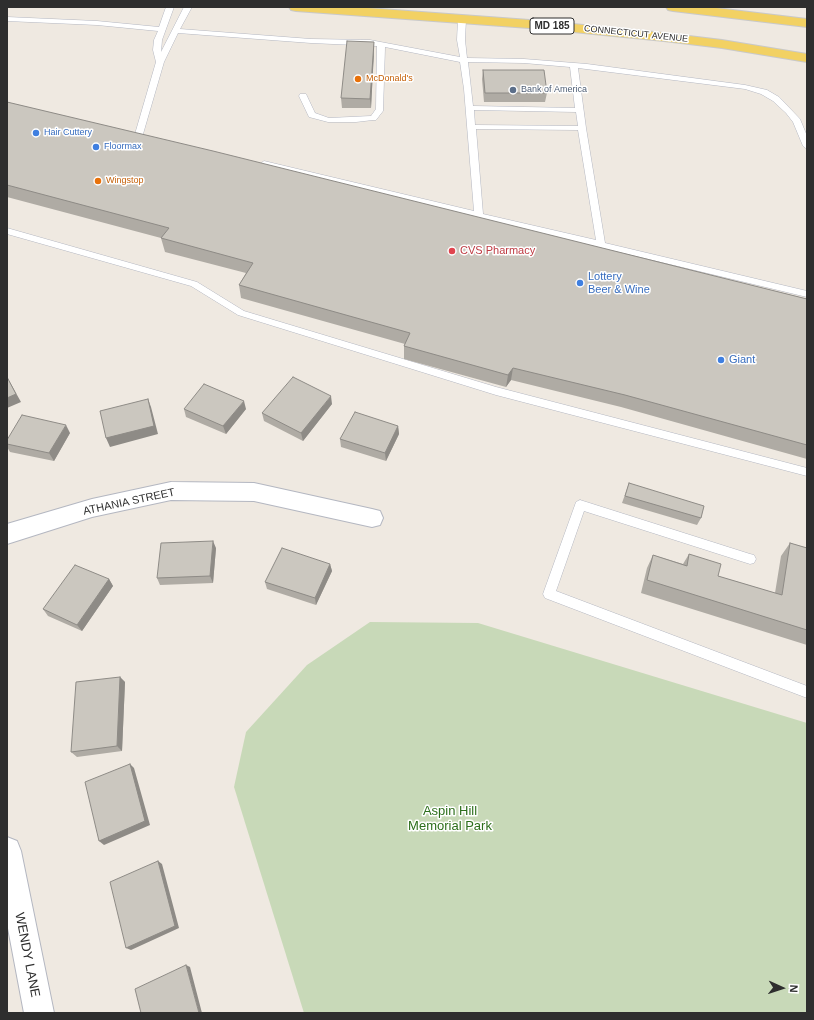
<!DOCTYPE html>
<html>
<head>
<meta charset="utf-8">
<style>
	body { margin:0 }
	#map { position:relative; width:814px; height:1020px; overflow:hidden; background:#efe9e1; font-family:Arial,sans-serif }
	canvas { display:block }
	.frame { position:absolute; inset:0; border:8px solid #2e2e2e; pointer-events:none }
	.north { position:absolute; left:762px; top:968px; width:40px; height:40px; -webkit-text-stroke:3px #fff; paint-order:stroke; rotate:93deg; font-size:11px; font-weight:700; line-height:16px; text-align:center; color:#2e2e2e }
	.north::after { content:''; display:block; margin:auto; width:14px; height:18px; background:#2e2e2e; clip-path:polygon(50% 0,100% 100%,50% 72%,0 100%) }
</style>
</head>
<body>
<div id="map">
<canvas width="814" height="1020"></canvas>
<div class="frame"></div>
<div class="north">N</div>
</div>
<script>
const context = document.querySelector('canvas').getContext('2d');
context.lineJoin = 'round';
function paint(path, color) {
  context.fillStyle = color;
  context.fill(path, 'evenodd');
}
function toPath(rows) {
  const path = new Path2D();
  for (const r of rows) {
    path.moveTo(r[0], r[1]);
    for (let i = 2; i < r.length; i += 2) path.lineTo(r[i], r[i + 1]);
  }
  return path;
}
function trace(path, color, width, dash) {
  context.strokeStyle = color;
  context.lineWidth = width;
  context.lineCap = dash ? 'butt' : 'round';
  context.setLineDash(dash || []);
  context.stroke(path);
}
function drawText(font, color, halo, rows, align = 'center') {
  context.font = font + ' Arial,sans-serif';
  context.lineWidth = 3;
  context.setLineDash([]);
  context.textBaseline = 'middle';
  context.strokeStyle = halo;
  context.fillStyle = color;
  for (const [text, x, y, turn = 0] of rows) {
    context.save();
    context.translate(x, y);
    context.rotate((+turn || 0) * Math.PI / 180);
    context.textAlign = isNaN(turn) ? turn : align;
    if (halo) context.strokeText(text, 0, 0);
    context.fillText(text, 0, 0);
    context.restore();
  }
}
paint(toPath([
	[370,622,478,623,807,723,807,1013,304,1013,234,787,246,732,307,665]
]), '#c8d9b8');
const lane = toPath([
	[166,7,174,7,162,40,161,52,184,7,192,7,180,29,311,39,370,40,460,57,457,40,458,19,462,17,466,19,465,40,467,58,524,59,587,64,745,85,767,90,779,97,800,119,807,136,807,149,803,146,793,122,786,113,773,101,761,94,745,89,578,68,586,128,605,243,807,291,807,297,264,167,260,164,264,161,474,211,464,89,460,62,385,47,383,111,376,120,373,120,356,122,328,122,309,117,299,96,300,94,306,94,315,113,329,118,371,116,376,109,377,46,311,43,178,33,164,62,143,134,139,136,135,134,156,62,153,50,154,40,158,31,97,25,7,21,7,17,97,21,159,27,166,7],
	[468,62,524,63,570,67,575,108,473,106,468,62],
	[474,110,576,112,578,126,475,125,474,110],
	[476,129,578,130,596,240,483,214,476,129],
	[7,228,197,282,244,311,496,387,807,468,807,476,496,395,238,315,191,286,7,234,7,228],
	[580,500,750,554,754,555,756,559,754,563,750,564,584,511,556,591,807,686,807,698,545,598,543,594,575,505,576,502,580,500]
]);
const street = toPath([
	[171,482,254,483,372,509,380,511,383,518,380,525,372,527,254,501,171,500,92,517,7,544,7,524,92,499,171,482],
	[7,837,17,841,21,851,54,1013,24,1013,7,923,7,837]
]);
const primary = toPath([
	[289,7,354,7,543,21,664,33,722,40,807,54,807,62,722,48,664,41,543,29,296,11,291,10,289,7],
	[666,7,708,7,807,19,807,27,673,11,668,10,666,7]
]);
trace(lane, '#b4b7c1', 1);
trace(street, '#b4b7c1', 2);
trace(primary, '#c9c9c9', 2);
paint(lane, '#fff');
paint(street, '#fff');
paint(primary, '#f2d163');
paint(toPath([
	[374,42,374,51,371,108,342,108,341,98],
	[483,70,547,93,545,102,484,102,482,79],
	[7,102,807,299,807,459,621,407,511,380,506,387,404,359,404,346,405,344,241,298,239,285,246,273,165,252,161,238,7,197],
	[332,404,303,441,264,421,262,413],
	[184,409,246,409,226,434,186,417],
	[398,426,399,434,386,461,341,447,340,439],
	[70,433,54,461,10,452,7,447,7,440],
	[629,483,701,518,697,525,622,503],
	[790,543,807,548,807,645,641,593,647,568,653,555,683,564,689,554,718,576,775,593,781,556],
	[216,548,213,583,160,585,157,578],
	[330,564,332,571,316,605,267,589,265,582],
	[109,579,113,586,82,631,48,616,43,609],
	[120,677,125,682,122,751,77,757,71,752]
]), '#afaba4');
paint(toPath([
	[374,42,374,51,371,108,370,99],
	[513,368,511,380,506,387,508,375],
	[7,377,21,402,7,408],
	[331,396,332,404,303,441,301,433],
	[148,399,151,407,158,434,110,447,106,438],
	[244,401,246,409,226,434,223,426],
	[66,425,70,433,54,461,49,453],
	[398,426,399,434,386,461,385,453],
	[213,541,216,548,213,583,210,576],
	[330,564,332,571,316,605,315,598],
	[109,579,113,586,82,631,77,625],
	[120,677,125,682,122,751,117,746],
	[130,764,134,768,150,825,104,845,99,841],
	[158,861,162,864,179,928,131,950,126,948],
	[186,965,190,967,202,1013,199,1013]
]), '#8e8b86');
const building = toPath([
	[347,41,374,42,370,99,341,98,347,41],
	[483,70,544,70,547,93,485,93,483,70],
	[7,102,213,151,807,299,807,445,625,395,513,368,508,375,404,346,410,333,239,285,253,263,161,238,169,228,7,185,7,102],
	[7,377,16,394,7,398,7,377],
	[293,377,331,396,301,433,262,413,293,377],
	[204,384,244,401,223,426,184,409,204,384],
	[148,399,154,426,106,438,100,411,148,399],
	[355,412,398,426,385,453,340,439,355,412],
	[22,415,66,425,49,453,7,444,7,440,22,415],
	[629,483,704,506,701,518,625,496,629,483],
	[213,541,210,576,157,578,161,543,213,541],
	[790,543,807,548,807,630,647,580,653,555,687,566,689,554,721,564,718,576,782,595,790,543],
	[282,548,330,564,315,598,265,582,282,548],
	[75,565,109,579,77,625,43,609,75,565],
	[120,677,117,746,71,752,76,682,120,677],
	[130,764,145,821,99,841,85,782,130,764],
	[158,861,175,926,126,948,110,882,158,861],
	[186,965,199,1013,141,1013,135,989,186,965]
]);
paint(building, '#cbc7bf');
trace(building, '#8e8b86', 1);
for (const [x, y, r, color] of [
	[358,79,4,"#e8710a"],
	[513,90,4,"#5c6f8a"],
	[36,133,4,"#3f7fe0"],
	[96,147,4,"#3f7fe0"],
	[98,181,4,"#e8710a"],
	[452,251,4,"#e0444e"],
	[580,283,4,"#3f7fe0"],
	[721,360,4,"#3f7fe0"]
]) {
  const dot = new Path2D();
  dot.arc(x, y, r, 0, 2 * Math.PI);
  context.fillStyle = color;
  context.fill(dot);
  trace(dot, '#fff', 1.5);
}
drawText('9px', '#2e2e2e', '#fff', [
	["CONNECTICUT AVENUE",636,34,6]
]);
drawText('9px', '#c56008', '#fff', [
	["McDonald's",366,79],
	["Wingstop",106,181]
], 'left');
drawText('9px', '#4e5e75', '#fff', [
	["Bank of America",521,90]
], 'left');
drawText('9px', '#366cbe', '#fff', [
	["Hair Cuttery",44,133],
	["Floormax",104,147]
], 'left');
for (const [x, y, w] of [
	[552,26,44]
]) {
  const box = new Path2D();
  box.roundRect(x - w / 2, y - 8, w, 16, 3);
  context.fillStyle = '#fff';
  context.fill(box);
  trace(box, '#2e2e2e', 1);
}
drawText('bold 10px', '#2e2e2e', null, [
	["MD 185",552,26]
]);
drawText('11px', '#be3a42', '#fff', [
	["CVS Pharmacy",460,251]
], 'left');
drawText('11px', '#366cbe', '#fff', [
	["Lottery",588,277],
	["Beer & Wine",588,290],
	["Giant",729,360]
], 'left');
drawText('11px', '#2e2e2e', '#fff', [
	["ATHANIA STREET",129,502,-12]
]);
drawText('13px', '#2c6e1b', '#fff', [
	["Aspin Hill",450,811],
	["Memorial Park",450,826]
]);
drawText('13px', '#2e2e2e', '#fff', [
	["WENDY LANE",27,955,79]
]);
</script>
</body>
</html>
